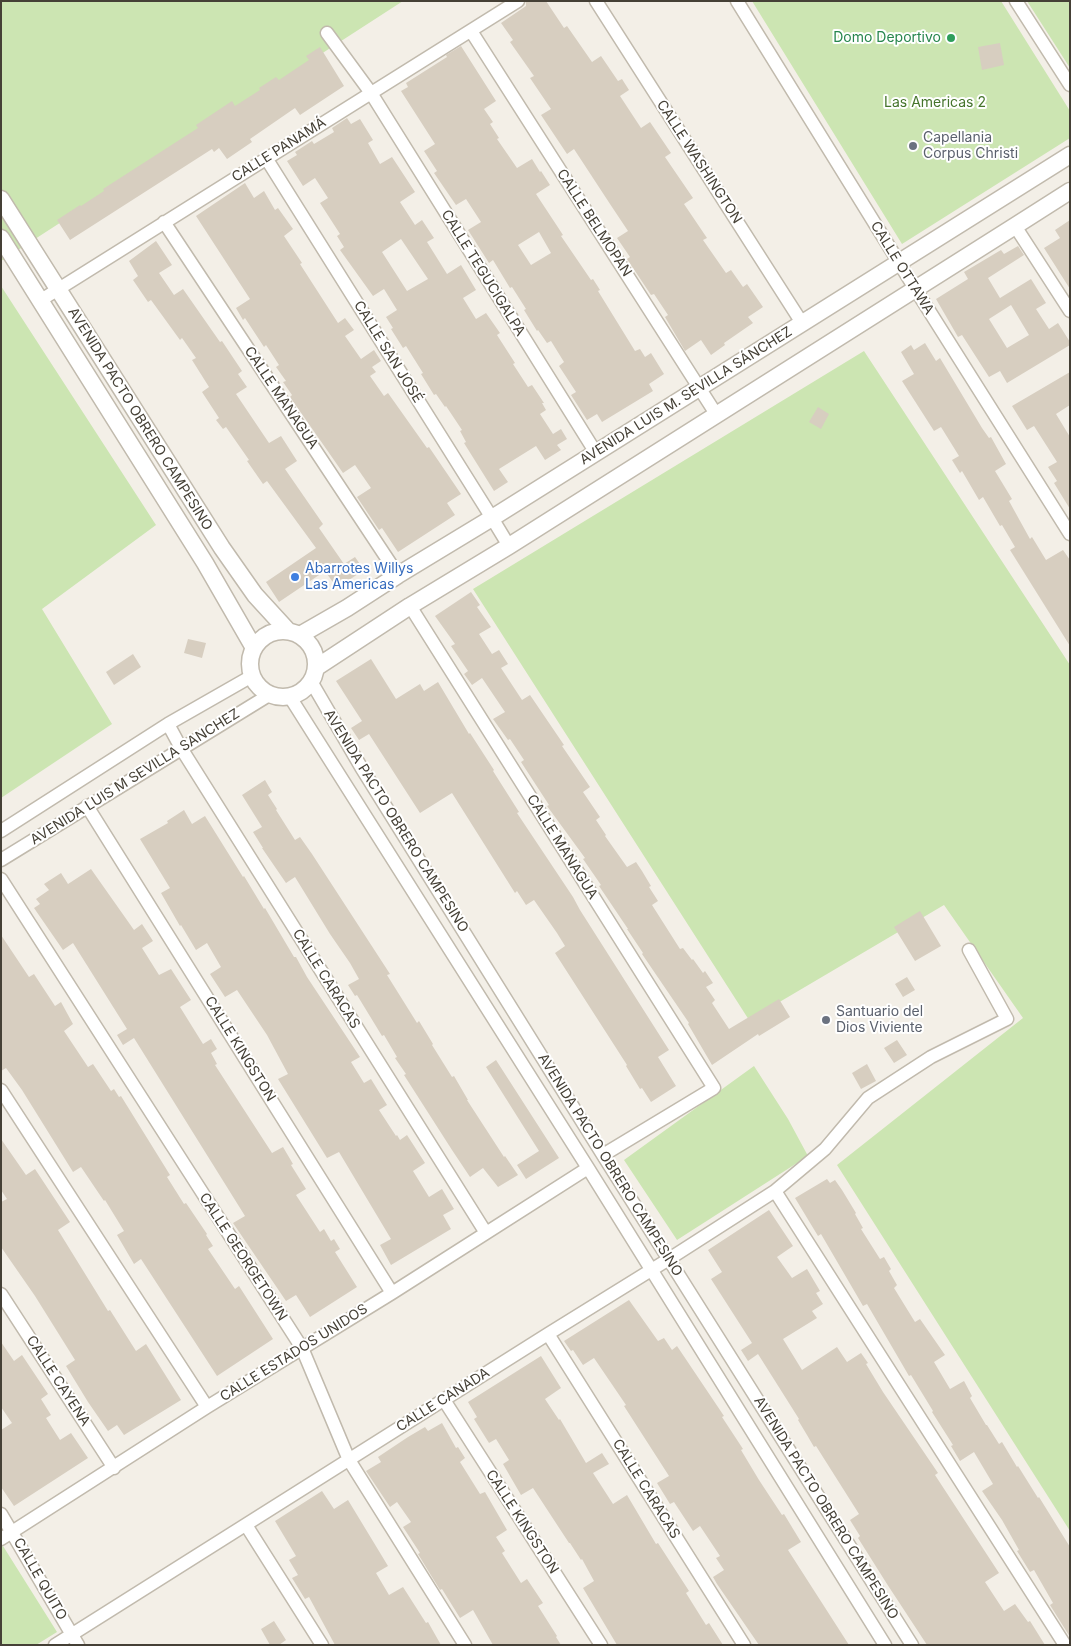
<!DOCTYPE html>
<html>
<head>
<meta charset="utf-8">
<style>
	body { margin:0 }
	#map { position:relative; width:1071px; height:1646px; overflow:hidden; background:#f3efe7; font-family:Inter,sans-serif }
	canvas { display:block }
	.frame { position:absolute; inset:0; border:2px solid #454036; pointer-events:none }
</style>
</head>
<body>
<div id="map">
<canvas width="1071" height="1646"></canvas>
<div class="frame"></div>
</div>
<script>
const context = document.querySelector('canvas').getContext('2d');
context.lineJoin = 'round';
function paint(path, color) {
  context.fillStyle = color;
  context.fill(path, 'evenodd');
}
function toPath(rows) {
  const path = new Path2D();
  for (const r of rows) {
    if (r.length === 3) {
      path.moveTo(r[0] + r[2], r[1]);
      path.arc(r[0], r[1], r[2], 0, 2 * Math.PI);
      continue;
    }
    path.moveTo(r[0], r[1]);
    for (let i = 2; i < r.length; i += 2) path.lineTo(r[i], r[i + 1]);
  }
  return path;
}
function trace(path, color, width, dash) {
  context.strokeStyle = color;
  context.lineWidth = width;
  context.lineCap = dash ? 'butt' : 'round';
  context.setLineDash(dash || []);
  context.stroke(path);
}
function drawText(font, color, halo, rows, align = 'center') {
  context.font = font + ' Inter,sans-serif';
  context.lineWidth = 4;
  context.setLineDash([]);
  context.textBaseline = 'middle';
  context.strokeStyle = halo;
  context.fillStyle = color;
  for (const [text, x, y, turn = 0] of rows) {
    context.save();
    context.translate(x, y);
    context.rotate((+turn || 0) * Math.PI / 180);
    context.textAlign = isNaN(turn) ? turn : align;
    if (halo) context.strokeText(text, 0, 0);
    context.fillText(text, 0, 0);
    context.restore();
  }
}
paint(toPath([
	[1,1,403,1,1,261],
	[752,1,1001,1,1070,111,1070,138,902,244],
	[1027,1,1070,1,1070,68],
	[1,286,156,525,42,609,112,724,1,798],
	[864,351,1070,665,1070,1531,837,1165,1023,1018,944,905,749,1020,473,589],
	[754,1066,788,1119,808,1156,677,1240,624,1160],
	[3,1546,57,1632,36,1645,1,1645,1,1547]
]), '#cce5b2');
paint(toPath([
	[526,1,546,1,564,28,567,26,592,62,601,56,618,81,622,79,629,90,620,96,641,128,650,122,671,153,665,157,693,198,684,204,707,238,703,240,726,273,731,270,743,287,747,284,763,307,748,317,753,323,724,343,725,345,711,355,701,340,685,351,665,317,668,315,654,294,651,295,627,259,630,257,617,238,628,231,610,204,574,149,567,154,541,115,551,109,530,78,534,76,510,42,513,40,501,23,526,6],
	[1000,43,1004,65,982,70,978,47],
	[461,46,496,101,484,109,493,122,490,124,499,138,497,139,517,168,532,159,540,172,541,171,550,185,536,194,563,235,561,236,591,280,593,279,600,290,598,291,635,351,640,349,645,357,651,353,664,374,649,384,653,391,602,422,597,414,587,420,571,395,576,392,559,366,564,362,551,341,547,343,538,330,537,331,524,310,526,309,512,287,510,288,493,260,489,263,468,230,481,222,466,199,456,205,434,173,437,171,424,151,435,144,401,91,408,87,406,83,447,57,446,55],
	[539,232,551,253,531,265,518,245],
	[320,47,344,86,300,115,295,108,250,139,252,142,227,159,219,148,214,152,212,149,70,240,57,220,80,205,81,206,104,191,103,189,198,128,196,125,232,101,235,106,260,90,259,88,276,77,279,80,309,60,306,56],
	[347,118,351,124,360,119,373,140,368,143,380,164,392,157,415,192,400,202,415,225,422,220,434,238,427,242,447,274,461,265,476,290,463,298,476,319,486,313,500,333,497,335,515,363,513,364,528,387,532,385,544,403,542,403,546,410,540,414,553,434,561,429,567,439,557,445,561,450,545,460,536,446,499,469,508,482,494,491,464,443,466,442,460,431,462,430,446,406,445,407,436,394,434,395,421,374,423,373,406,346,403,348,391,329,393,328,386,317,397,310,384,289,373,296,340,250,344,247,337,236,340,234,320,203,328,198,315,178,303,186,287,161,297,155,295,152,312,141,314,144,334,132,332,128],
	[401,239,428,279,407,291,382,252],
	[245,183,254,198,264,191,275,210,278,208,293,229,284,236,302,263,300,264,309,278,338,323,345,318,354,330,345,336,361,359,374,350,381,361,372,367,376,372,370,376,384,396,388,393,427,448,429,447,461,494,447,503,455,515,398,552,382,528,379,530,357,497,371,488,355,465,343,473,290,397,292,395,283,382,286,381,276,367,279,365,266,345,264,347,245,318,243,320,236,308,250,299,196,216],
	[1070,220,1070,289,1044,248,1060,238,1055,230],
	[156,241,172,265,159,273,174,295,183,289,220,342,222,341,242,371,238,374,247,387,236,394,269,443,281,436,297,461,285,469,323,524,319,528,344,564,355,557,364,570,337,588,325,571,279,602,266,582,316,548,267,481,263,484,247,461,249,460,226,427,223,429,216,420,219,418,202,392,209,387,192,360,196,358,182,338,180,340,151,300,148,302,133,280,138,276,129,261],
	[1018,246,1024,255,988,278,1000,298,1031,279,1046,303,1036,309,1049,329,1058,323,1070,342,1070,345,1007,383,1000,371,989,377,962,335,958,337,936,299,968,279,964,272,1001,250,1004,254],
	[1011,305,1029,335,1007,348,989,319],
	[925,343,936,361,940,358,982,428,989,438,991,437,1006,464,995,471,1012,499,1009,501,1030,539,1032,537,1046,560,1063,550,1070,560,1070,646,1010,550,1015,547,1002,525,1000,526,983,497,979,500,962,471,960,473,952,460,959,456,941,427,934,431,902,381,914,374,901,352,911,345,914,350],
	[1070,372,1070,405,1056,414,1070,437,1070,509,1054,483,1057,481,1048,467,1057,462,1034,426,1027,430,1012,406],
	[818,407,829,414,821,429,809,422],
	[471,592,480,605,477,607,491,627,479,634,492,654,499,650,508,664,501,668,522,700,530,695,564,745,562,746,590,787,583,792,600,817,596,820,606,835,605,836,627,867,636,862,642,871,651,886,649,887,658,901,652,905,680,949,683,948,692,960,693,959,703,973,705,971,713,983,706,987,715,1000,712,1003,729,1029,779,999,790,1017,759,1036,758,1034,712,1065,688,1024,689,1023,642,954,643,953,627,929,628,929,599,886,601,885,583,859,585,858,547,806,549,805,521,762,524,760,510,739,508,740,493,719,505,712,482,678,472,685,464,674,468,671,451,646,455,644,435,616],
	[188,639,206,643,202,658,184,653],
	[133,654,141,667,114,685,106,672],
	[371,659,396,699,420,684,424,691,438,682,469,734,470,733,494,770,493,771,519,812,517,813,573,897,580,910,669,1050,658,1057,676,1086,651,1102,642,1088,640,1089,626,1066,627,1065,555,953,565,946,557,933,534,900,526,905,517,891,515,893,452,793,420,813,369,734,359,740,351,728,362,721,336,681],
	[265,780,272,792,268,795,277,809,276,810,295,840,300,837,312,854,390,974,387,975,417,1023,419,1021,433,1044,432,1045,452,1077,454,1076,468,1100,467,1100,504,1157,505,1156,518,1175,498,1187,483,1168,470,1177,452,1150,404,1075,406,1074,395,1058,397,1057,384,1035,382,1036,357,995,355,996,348,985,359,979,350,963,330,934,295,877,286,883,262,848,263,848,253,832,262,827,242,795],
	[184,810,192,824,205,816,243,877,244,876,264,909,265,908,294,957,296,957,307,977,360,1057,351,1062,364,1083,371,1079,387,1105,379,1110,396,1136,397,1135,400,1140,407,1135,425,1163,413,1171,429,1197,442,1189,454,1209,443,1215,451,1229,391,1265,380,1245,391,1239,339,1152,327,1158,278,1079,288,1074,267,1035,237,990,225,997,210,974,221,967,207,943,196,950,181,925,180,926,161,893,170,888,140,839,168,823,167,821],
	[91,869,134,930,142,924,153,941,142,948,159,975,171,969,191,1000,180,1007,203,1044,211,1039,217,1049,211,1053,217,1064,215,1065,272,1153,283,1147,293,1164,291,1165,306,1189,296,1195,320,1232,324,1229,331,1241,334,1239,340,1249,335,1252,357,1287,310,1317,296,1295,286,1301,233,1223,245,1216,134,1038,123,1045,117,1035,127,1029,73,943,63,950,34,908,40,904,36,899,49,890,44,884,61,873,68,884],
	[920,911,941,946,915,961,894,927],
	[1,935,29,977,34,974,55,1006,61,1002,73,1024,64,1031,88,1067,93,1064,111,1091,114,1089,119,1097,121,1096,170,1175,167,1177,184,1204,186,1203,207,1234,206,1235,213,1246,208,1249,235,1289,239,1286,273,1339,217,1376,141,1259,134,1264,117,1235,124,1231,105,1200,104,1201,81,1167,73,1172,22,1090,6,1068,1,1071],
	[907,977,915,990,903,997,895,984],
	[897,1040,907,1055,894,1063,884,1048],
	[496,1060,559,1158,526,1179,517,1165,539,1151,486,1067],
	[867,1064,876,1081,861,1089,852,1073],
	[1,1139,26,1175,35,1169,70,1222,58,1230,108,1311,110,1310,136,1351,146,1344,181,1400,124,1435,117,1425,108,1431,88,1402,66,1366,75,1360,35,1296,1,1247,1,1202,7,1199,1,1190],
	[827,1179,830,1183,835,1180,842,1190,856,1213,855,1214,863,1228,861,1229,880,1259,884,1257,891,1269,889,1271,897,1285,894,1288,915,1322,920,1319,945,1355,934,1362,950,1389,964,1381,972,1396,970,1398,986,1425,987,1425,999,1444,1002,1442,1017,1467,1018,1466,1038,1498,1039,1497,1070,1547,1070,1637,1050,1605,1053,1603,1034,1570,1030,1572,1017,1551,1019,1550,1002,1520,982,1491,993,1484,974,1452,960,1461,951,1446,953,1445,932,1412,933,1411,911,1375,909,1376,867,1304,863,1306,821,1234,818,1236,795,1198],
	[769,1210,793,1246,777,1257,792,1278,807,1269,820,1291,816,1293,823,1304,812,1311,817,1318,783,1339,802,1370,837,1347,847,1362,861,1353,868,1363,866,1364,883,1392,938,1473,935,1475,999,1573,985,1582,1004,1611,1015,1604,1028,1622,1030,1621,1045,1645,927,1645,887,1584,858,1538,860,1536,850,1520,859,1514,816,1446,814,1447,807,1435,798,1420,799,1419,758,1354,748,1361,741,1350,752,1343,711,1279,722,1272,708,1250],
	[629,1300,658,1341,664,1338,672,1350,677,1346,724,1416,722,1417,743,1449,741,1450,759,1480,782,1515,784,1514,801,1542,788,1550,849,1645,759,1645,717,1584,713,1577,724,1570,716,1558,720,1556,700,1526,693,1531,674,1502,670,1504,657,1483,669,1476,624,1406,626,1405,594,1358,583,1365,573,1350,571,1351,564,1341],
	[1,1342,14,1361,22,1355,48,1394,41,1399,51,1415,46,1418,60,1440,71,1433,88,1458,14,1506,1,1487,1,1430,12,1423,1,1407],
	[541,1356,561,1388,545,1399,559,1420,560,1419,586,1463,602,1453,609,1464,593,1473,613,1504,627,1495,656,1544,658,1543,689,1591,686,1593,706,1625,709,1623,723,1645,617,1645,583,1588,594,1581,582,1559,581,1560,570,1543,569,1543,533,1488,521,1495,503,1464,509,1460,496,1439,489,1443,474,1419,477,1417,468,1402],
	[442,1423,456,1448,458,1447,465,1458,460,1462,480,1494,485,1492,507,1530,496,1537,505,1551,502,1553,521,1583,527,1579,543,1603,538,1606,557,1636,556,1637,561,1645,493,1645,473,1610,460,1618,442,1589,440,1590,432,1577,418,1554,420,1553,403,1527,411,1522,397,1502,390,1507,366,1471,381,1462,378,1457,408,1437,425,1427,428,1431],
	[322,1491,334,1509,348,1500,388,1566,376,1573,389,1595,403,1587,426,1623,428,1622,441,1645,335,1645,309,1597,305,1599,292,1578,298,1575,289,1560,296,1556,275,1521],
	[274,1621,286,1640,279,1645,270,1645,261,1629]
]), '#d7cec0');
const minor = toPath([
	[596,1,802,323],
	[737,1,916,290,1070,534],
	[1016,1,1070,85],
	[471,31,716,414],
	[327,33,371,93,596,453],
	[266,158,492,518,509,546],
	[164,222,398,575],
	[1015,226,1070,311],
	[41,300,518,1],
	[410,606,714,1088,603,1155],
	[312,683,361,767,603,1155,912,1645],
	[290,697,588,1168,885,1645],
	[168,724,181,748,486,1233],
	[87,806,392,1293],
	[1,831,168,724,252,676],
	[1,860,269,695],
	[1,879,302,1348,349,1460,465,1645],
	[1,1090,207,1407],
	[775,1191,1065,1645],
	[1,1294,114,1468],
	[548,1334,744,1645],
	[444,1400,601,1645],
	[1,1514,78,1645],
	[246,1525,322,1645],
	[1,1539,207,1407,392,1293,588,1168],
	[55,1645,548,1334,669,1259,775,1191,825,1149,868,1098,931,1057,1007,1019,969,950]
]);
const tertiary = toPath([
	[1,199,222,548,255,595,288,631],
	[1,238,205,563,254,648],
	[283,664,33],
	[300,635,347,608,398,575,492,518,1070,155],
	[317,667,410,606,509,546,1015,226,1070,191]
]);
trace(minor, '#c1baad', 15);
trace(tertiary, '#c1baad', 19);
trace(minor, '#fff', 12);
trace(tertiary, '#fff', 16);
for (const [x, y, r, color] of [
	[951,38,5,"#2e9e5b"],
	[913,146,5,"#6b7280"],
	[295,577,5,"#3f7fe0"],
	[826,1020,5,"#6b7280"]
]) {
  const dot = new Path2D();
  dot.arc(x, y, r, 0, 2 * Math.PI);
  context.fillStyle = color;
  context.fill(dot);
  trace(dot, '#fff', 2);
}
drawText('14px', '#27864d', '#fff', [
	["Domo Deportivo",941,38]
], 'right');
drawText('14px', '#45742c', '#fff', [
	["Las Americas 2",935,103]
]);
drawText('14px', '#5b616d', '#fff', [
	["Capellania",923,138],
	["Corpus Christi",923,154],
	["Santuario del",836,1012],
	["Dios Viviente",836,1028]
], 'left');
drawText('14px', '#454036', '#fff', [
	["CALLE PANAMÁ",279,150,-32],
	["CALLE WASHINGTON",699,162,57],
	["CALLE BELMOPAN",594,223,57],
	["CALLE OTTAWA",902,268,58],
	["CALLE TEGUCIGALPA",483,273,58],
	["CALLE SAN JOSÉ",388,352,58],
	["AVENIDA LUIS M. SEVILLA SÁNCHEZ",686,396,-32],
	["CALLE MANAGUA",281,398,56],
	["AVENIDA PACTO OBRERO CAMPESINO",140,419,58],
	["AVENIDA LUIS M SEVILLA SANCHEZ",135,777,-32],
	["AVENIDA PACTO OBRERO CAMPESINO",396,821,58],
	["CALLE MANAGUA",562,847,58],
	["CALLE CARACAS",326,979,58],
	["CALLE KINGSTON",240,1049,58],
	["AVENIDA PACTO OBRERO CAMPESINO",610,1165,58],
	["CALLE GEORGETOWN",243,1257,57],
	["CALLE ESTADOS UNIDOS",294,1353,-32],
	["CALLE CAYENA",58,1381,57],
	["CALLE CANADA",443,1400,-32],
	["CALLE CARACAS",646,1489,58],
	["AVENIDA PACTO OBRERO CAMPESINO",826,1508,58],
	["CALLE KINGSTON",522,1522,57],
	["CALLE QUITO",40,1579,60]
]);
drawText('14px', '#366cbe', '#fff', [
	["Abarrotes Willys",305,569],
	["Las Americas",305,585]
], 'left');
</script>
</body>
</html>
